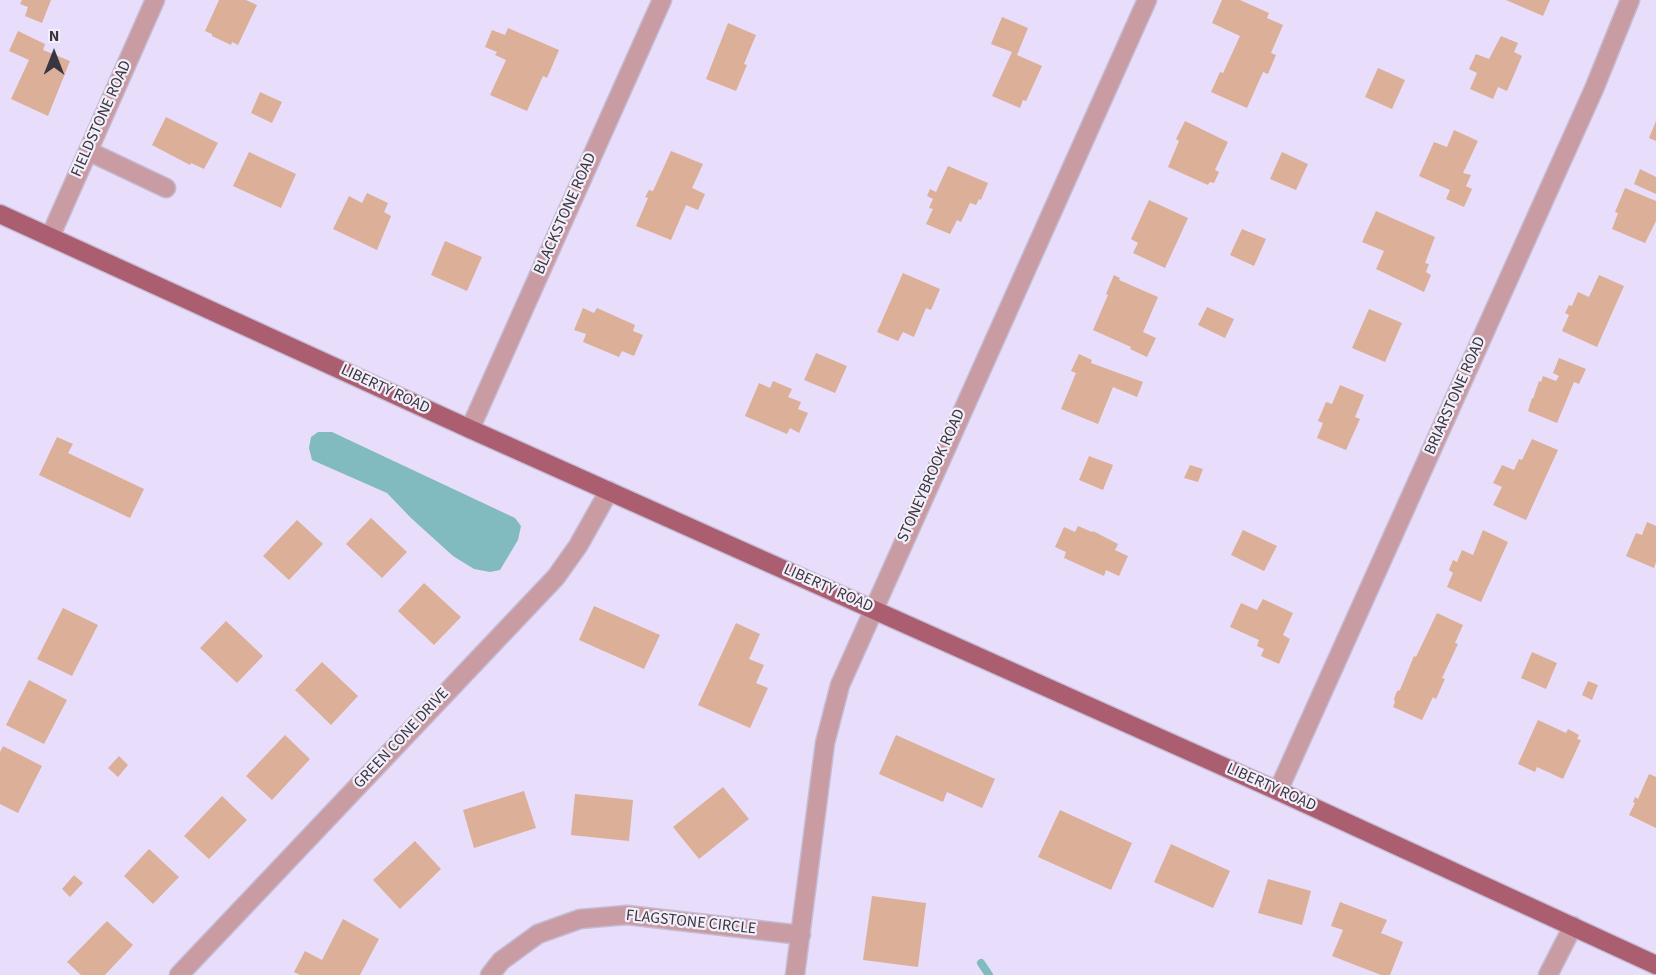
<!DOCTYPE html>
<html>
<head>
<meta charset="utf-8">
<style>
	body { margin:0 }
	#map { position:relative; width:1656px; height:975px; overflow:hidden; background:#e8defb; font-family:"Source Sans 3",sans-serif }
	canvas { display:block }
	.north { position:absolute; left:24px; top:24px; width:60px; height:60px; -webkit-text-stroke:4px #f3effa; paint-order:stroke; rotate:0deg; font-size:16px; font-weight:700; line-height:24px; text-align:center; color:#3a3641 }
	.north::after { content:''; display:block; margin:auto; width:21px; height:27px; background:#3a3641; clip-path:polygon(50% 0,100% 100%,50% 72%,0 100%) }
</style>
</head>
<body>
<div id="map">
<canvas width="1656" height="975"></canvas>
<div class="north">N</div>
</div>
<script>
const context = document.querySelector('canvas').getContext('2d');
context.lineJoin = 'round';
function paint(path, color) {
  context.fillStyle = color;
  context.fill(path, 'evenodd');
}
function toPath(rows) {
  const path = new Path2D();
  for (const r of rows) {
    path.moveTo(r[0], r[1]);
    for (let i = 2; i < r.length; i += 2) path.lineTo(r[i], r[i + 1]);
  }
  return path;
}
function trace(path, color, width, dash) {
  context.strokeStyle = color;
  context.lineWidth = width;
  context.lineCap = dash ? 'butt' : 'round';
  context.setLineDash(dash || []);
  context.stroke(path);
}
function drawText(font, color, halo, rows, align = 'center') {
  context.font = font + ' "Source Sans 3",sans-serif';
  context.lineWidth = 4.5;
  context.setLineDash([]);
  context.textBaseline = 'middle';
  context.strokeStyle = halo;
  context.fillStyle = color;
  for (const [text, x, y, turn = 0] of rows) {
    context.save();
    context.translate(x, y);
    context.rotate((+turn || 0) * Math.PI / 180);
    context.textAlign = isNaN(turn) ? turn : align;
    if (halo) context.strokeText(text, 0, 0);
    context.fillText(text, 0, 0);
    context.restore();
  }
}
paint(toPath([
	[318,432,332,432,515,518,521,526,518,540,500,570,490,572,474,569,453,556,411,518,387,493,312,460,309,448,311,437]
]), '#81bbc0');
trace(toPath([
	[981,963,989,975]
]), '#81bbc0', 8);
paint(toPath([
	[22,0,51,0,42,23,25,16,28,7,20,4],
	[219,0,246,0,257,5,238,45,232,42,231,45,212,36,212,34,205,31],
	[1222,0,1240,0,1269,13,1267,18,1283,25,1271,53,1276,55,1268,74,1263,72,1247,108,1211,92,1220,72,1223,73,1240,36,1212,23],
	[1506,0,1550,0,1543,16],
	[1002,17,1028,28,1017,55,1042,66,1026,101,1023,100,1020,108,992,96,1012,52,991,44],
	[728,23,756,35,744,64,747,65,736,91,706,79],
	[508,28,559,50,547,78,543,76,527,111,490,95,506,60,495,55,497,52,485,47,492,30,505,35],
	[18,31,45,44,43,50,70,61,48,116,11,99,29,60,9,51],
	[1501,36,1518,43,1514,52,1522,56,1507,91,1498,87,1493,99,1470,89,1477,73,1469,69,1476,54,1489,59],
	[1378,68,1405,80,1392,109,1365,97],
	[260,92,282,102,272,123,251,113],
	[166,117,218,143,204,169,191,163,190,165,152,145],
	[1185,121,1228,142,1215,170,1219,172,1214,183,1210,182,1208,185,1168,167,1179,141,1176,139],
	[1656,121,1656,141,1649,138],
	[1454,130,1478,141,1463,173,1471,175,1466,186,1472,189,1464,207,1446,199,1450,190,1419,176,1434,142,1447,147],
	[671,151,703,164,692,188,705,194,698,210,686,205,671,240,636,226,648,198,645,197,649,190,653,191],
	[249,152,296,174,281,208,233,186],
	[1282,152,1308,164,1296,190,1270,179],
	[948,166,988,183,981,200,979,199,976,205,970,203,961,222,957,220,950,234,926,224,933,209,929,208,933,199,927,196,930,189,936,192],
	[1640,169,1656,177,1656,194,1634,184],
	[1625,188,1656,201,1656,221,1645,243,1612,229,1618,213,1615,212],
	[367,193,388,203,384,212,391,216,377,250,333,229,349,196,362,203],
	[1149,200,1188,218,1165,268,1133,253,1138,243,1131,239],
	[1376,211,1435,237,1425,263,1429,264,1426,272,1431,275,1424,292,1376,269,1384,251,1362,242],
	[1242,229,1266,239,1254,266,1230,255],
	[445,241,482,257,467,291,431,275],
	[903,273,940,289,931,310,926,308,914,337,903,332,898,341,877,332],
	[1114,275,1120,278,1119,280,1158,297,1143,332,1156,338,1147,357,1130,349,1131,347,1093,330,1108,295,1106,294],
	[1599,275,1624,286,1597,347,1562,331,1569,315,1565,313,1569,305,1572,306,1578,292,1589,297],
	[1207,307,1234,319,1225,338,1198,325],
	[583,308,594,313,597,308,635,325,633,331,643,335,634,356,622,351,619,357,583,342,586,334,574,330],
	[1369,309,1402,323,1385,362,1352,348],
	[816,353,847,366,835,393,804,380],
	[1079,354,1092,360,1091,363,1143,382,1137,397,1113,387,1098,424,1061,409,1076,373,1071,371],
	[1559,358,1586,369,1579,384,1574,382,1557,423,1528,411,1532,398,1533,399,1539,381,1541,382,1543,376,1556,381,1559,376,1553,373],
	[773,381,792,389,788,397,801,402,798,409,808,413,799,433,790,428,787,434,745,416,759,383,770,388],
	[1340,385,1364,395,1355,417,1360,419,1346,450,1317,438,1323,423,1318,421,1326,402,1332,404],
	[57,437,73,444,68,453,144,489,130,518,39,475],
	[1532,439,1558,450,1526,520,1493,505,1502,487,1493,483,1502,465,1514,470,1519,459,1522,460],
	[1089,456,1113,465,1103,490,1079,480],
	[1190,465,1203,469,1198,482,1184,478],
	[371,518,407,552,382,578,346,544],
	[297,520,323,544,289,580,263,556],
	[1647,522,1656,526,1656,562,1654,568,1626,556,1636,533,1642,535],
	[1078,526,1092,532,1093,531,1118,544,1115,550,1128,556,1119,576,1106,570,1104,576,1064,558,1066,552,1055,547,1064,527,1075,532],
	[1243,530,1277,546,1264,571,1231,555],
	[1483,530,1508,542,1481,602,1447,587,1453,573,1449,570,1453,560,1457,562,1462,550,1473,555],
	[424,583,461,617,434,645,398,611],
	[1263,599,1293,613,1283,635,1290,639,1279,664,1261,656,1264,649,1257,646,1259,640,1230,627,1241,603,1257,610],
	[594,606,660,635,644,669,579,640],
	[63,608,98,625,72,676,37,659],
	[1437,613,1463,625,1455,643,1458,644,1442,678,1445,679,1436,699,1433,697,1422,720,1393,707,1395,702,1394,699,1397,691,1400,690,1414,656,1416,657],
	[226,621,263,656,237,683,200,648],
	[736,623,760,634,749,659,764,665,756,683,768,688,750,728,698,705],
	[1532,652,1557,663,1546,689,1521,678],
	[322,662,358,696,331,725,295,690],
	[29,680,67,700,44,744,6,725],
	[1588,681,1598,685,1592,700,1582,695],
	[1538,720,1566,733,1568,729,1579,735,1577,739,1581,740,1563,779,1537,767,1535,772,1518,764],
	[285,735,310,759,272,800,246,776],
	[896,735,995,779,982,808,947,792,943,802,879,774],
	[3,746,42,766,18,813,0,804,0,752],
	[119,756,128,765,118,777,108,768],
	[1649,774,1656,777,1656,828,1629,815,1635,803,1633,802,1635,797,1638,799],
	[723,787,749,819,699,859,673,827],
	[524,791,536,828,474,848,463,810],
	[575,794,633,800,629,841,571,835],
	[222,796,247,820,209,859,184,836],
	[1060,810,1132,843,1111,890,1038,857],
	[415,841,441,869,400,909,373,880],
	[1171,844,1230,871,1213,908,1154,882],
	[149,849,179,877,153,904,124,876],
	[74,875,83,883,70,897,62,889],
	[1268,879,1311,891,1302,925,1258,913],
	[872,896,926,903,918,967,863,960],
	[1340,902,1387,920,1381,933,1403,942,1390,975,1381,975,1332,956,1343,930,1331,926],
	[343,919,379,939,360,975,300,975,294,972,305,951,322,960],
	[107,921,133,945,105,975,81,975,67,962]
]), '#dbaf98');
const minor = toPath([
	[88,151,166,188],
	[50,237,155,0],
	[470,429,662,0],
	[1278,791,1594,89,1630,0],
	[179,975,556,577,578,546,609,491],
	[490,975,501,961,538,934,580,919,627,915,801,935],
	[795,975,825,743,840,685,1147,0],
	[1548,975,1573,926]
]);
const major = toPath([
	[0,214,470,429,1278,791,1656,965]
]);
trace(minor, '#c5bcd6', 21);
trace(major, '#c5bcd6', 21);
trace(minor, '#c99ca4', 18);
trace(major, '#ab5e6f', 18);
drawText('16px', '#3a3641', '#f3effa', [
	["FIELDSTONE ROAD",102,119,-66],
	["BLACKSTONE ROAD",566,214,-66],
	["LIBERTY ROAD",385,390,25],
	["BRIARSTONE ROAD",1456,396,-66],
	["STONEYBROOK ROAD",932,476,-66],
	["LIBERTY ROAD",828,589,24],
	["GREEN CONE DRIVE",402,739,-47],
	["LIBERTY ROAD",1271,788,24],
	["FLAGSTONE CIRCLE",691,923,6]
]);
</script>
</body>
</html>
